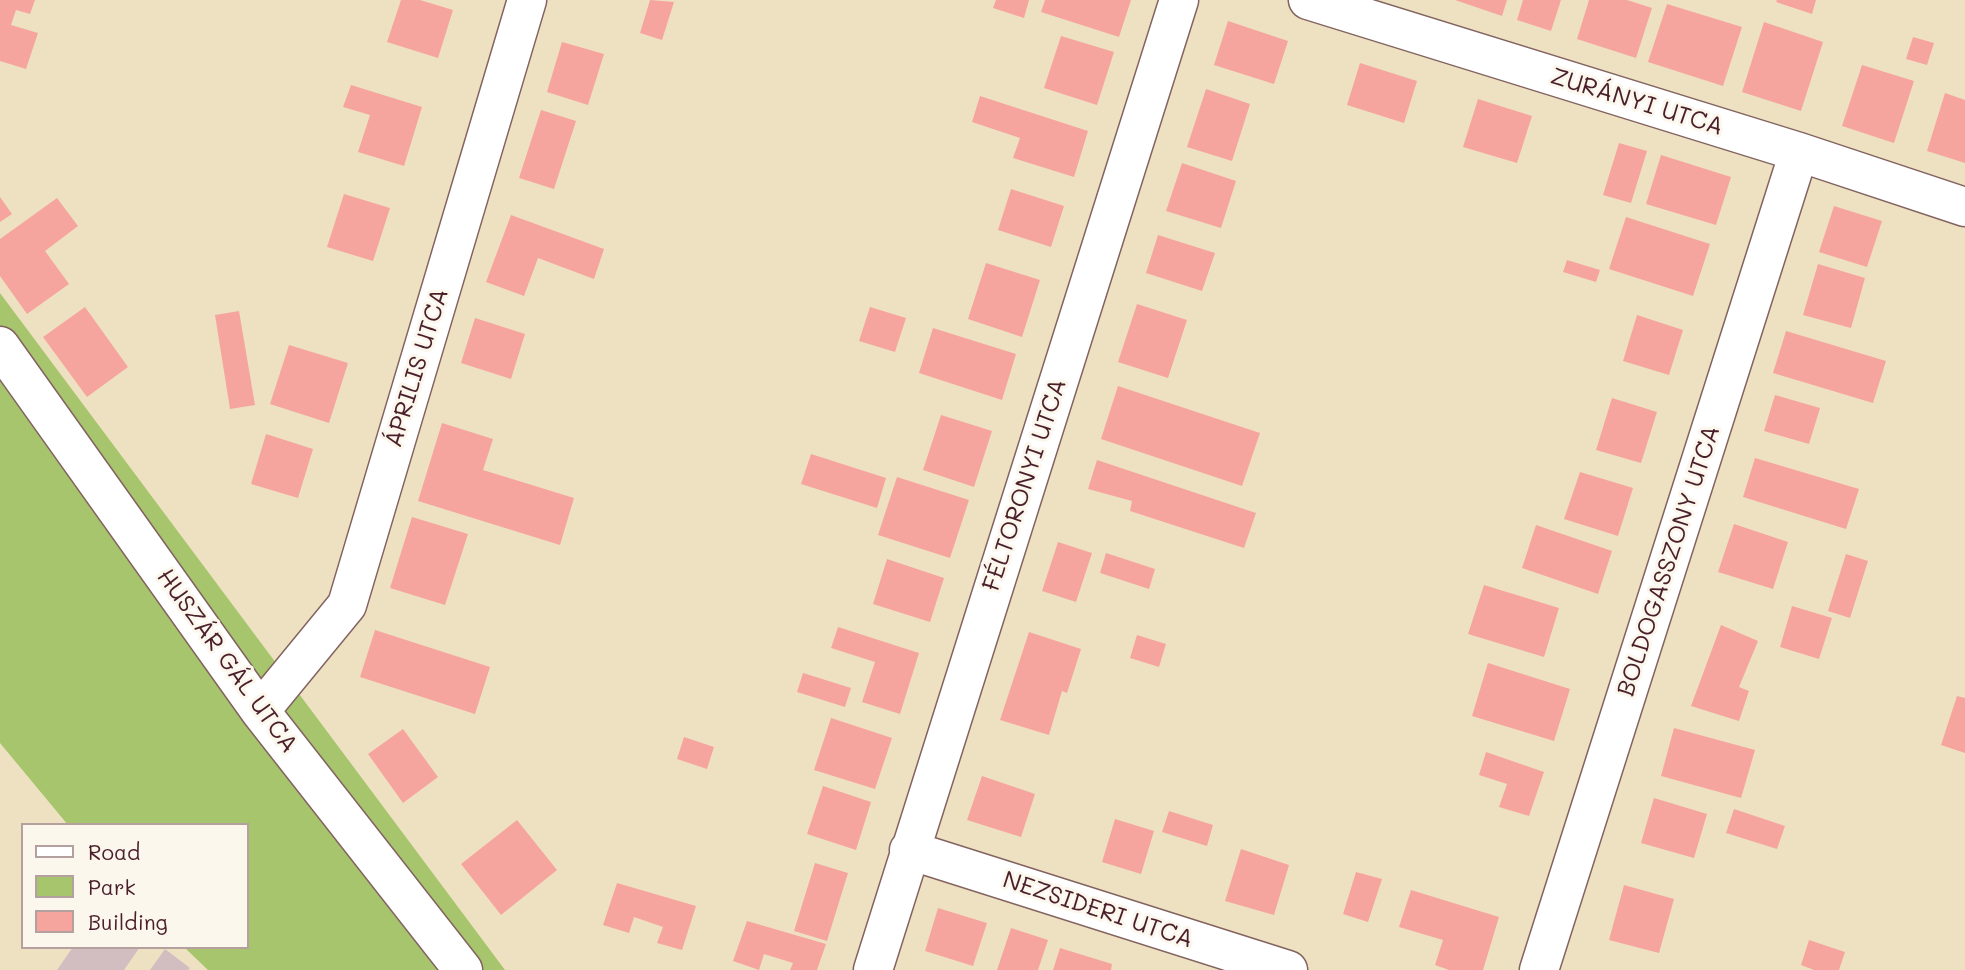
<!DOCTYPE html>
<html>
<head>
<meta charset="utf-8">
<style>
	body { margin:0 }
	#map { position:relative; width:1965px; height:970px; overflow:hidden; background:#eee1c1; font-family:Mali,sans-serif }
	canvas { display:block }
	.legend { position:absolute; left:21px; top:823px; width:228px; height:126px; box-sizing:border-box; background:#fbf7ec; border:2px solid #b4a19f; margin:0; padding:9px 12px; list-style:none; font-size:21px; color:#4a1f2b }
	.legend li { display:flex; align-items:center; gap:14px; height:35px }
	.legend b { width:35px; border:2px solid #b4a19f }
</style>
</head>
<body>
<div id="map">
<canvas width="1965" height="970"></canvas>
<ul class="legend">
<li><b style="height:9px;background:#fff"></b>Road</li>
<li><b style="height:19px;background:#a7c56d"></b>Park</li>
<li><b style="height:19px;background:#f6a59e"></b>Building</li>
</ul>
</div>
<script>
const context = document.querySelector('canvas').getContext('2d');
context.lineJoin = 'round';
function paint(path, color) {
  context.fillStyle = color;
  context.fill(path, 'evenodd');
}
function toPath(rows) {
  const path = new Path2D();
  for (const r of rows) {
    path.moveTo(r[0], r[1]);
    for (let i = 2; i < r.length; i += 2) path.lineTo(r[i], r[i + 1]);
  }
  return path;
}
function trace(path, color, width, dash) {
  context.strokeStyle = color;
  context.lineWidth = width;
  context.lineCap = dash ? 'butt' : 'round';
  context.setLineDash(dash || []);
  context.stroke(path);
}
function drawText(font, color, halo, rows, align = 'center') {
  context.font = font + ' Mali,sans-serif';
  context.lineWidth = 6;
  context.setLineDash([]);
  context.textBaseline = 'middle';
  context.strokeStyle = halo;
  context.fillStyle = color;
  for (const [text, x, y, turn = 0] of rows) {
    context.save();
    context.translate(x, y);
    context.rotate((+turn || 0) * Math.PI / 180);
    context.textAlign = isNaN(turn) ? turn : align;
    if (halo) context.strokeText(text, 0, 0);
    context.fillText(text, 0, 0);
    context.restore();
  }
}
paint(toPath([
	[73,947,140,947,124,970,57,970],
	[165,949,190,968,188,970,150,970]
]), '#d2bec1');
paint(toPath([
	[0,293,505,970,208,970,184,947,247,947,247,825,68,825,0,743]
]), '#a7c56d');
paint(toPath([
	[0,0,35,0,30,14,16,10,11,25,38,33,26,69,0,61],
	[401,0,420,0,453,10,438,58,387,42],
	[650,0,674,2,662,40,640,33],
	[996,0,1029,0,1024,18,993,8],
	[1045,0,1131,0,1119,37,1041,12],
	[1455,0,1507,0,1502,16],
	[1523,0,1561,0,1551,31,1517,20],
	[1589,0,1627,0,1652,8,1636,58,1577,39],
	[1777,0,1816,0,1812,14,1776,2],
	[1667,4,1742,27,1723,86,1648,62],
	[1228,21,1288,41,1274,84,1214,65],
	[1764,22,1823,42,1801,111,1742,92],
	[1061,36,1114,52,1097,105,1044,88],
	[1913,37,1934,43,1927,65,1906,59],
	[562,42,604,54,588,105,547,92],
	[1360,63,1417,81,1404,123,1347,105],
	[1862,65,1914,81,1894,143,1842,126],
	[351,85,422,107,404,166,358,152,370,115,343,107],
	[1206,89,1250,104,1232,161,1187,147],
	[1945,93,1965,100,1965,163,1927,151],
	[980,96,1088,131,1074,177,1013,158,1020,138,972,122],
	[1478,99,1532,116,1517,163,1463,147],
	[541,110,576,121,554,189,519,178],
	[1619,143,1647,151,1631,203,1603,195],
	[1661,155,1731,177,1716,225,1646,204],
	[1182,163,1236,181,1221,228,1166,211],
	[1011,189,1064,206,1051,247,998,230],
	[344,194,390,208,373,261,327,247],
	[0,197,12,214,0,222],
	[57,198,78,226,45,251,69,284,27,314,0,276,0,239],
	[1834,206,1882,221,1867,267,1819,252],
	[511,215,604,249,594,279,538,258,524,296,486,282],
	[1626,217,1710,244,1693,296,1609,269],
	[1158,235,1215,253,1202,291,1146,273],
	[1567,260,1600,270,1596,282,1563,272],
	[986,263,1040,280,1022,337,968,319],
	[1818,264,1865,278,1851,328,1803,315],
	[1137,304,1187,320,1168,378,1118,362],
	[85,307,128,367,87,397,43,337],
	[870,307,906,318,895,352,859,341],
	[239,311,255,405,230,409,215,315],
	[1637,315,1683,330,1669,375,1623,361],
	[475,318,525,334,511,379,461,363],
	[933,328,1016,354,1002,400,919,373],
	[1786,331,1886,361,1873,403,1773,373],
	[289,345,348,363,329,423,270,404],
	[1118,386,1260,433,1242,486,1101,439],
	[1775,395,1820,408,1809,444,1764,431],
	[1612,398,1657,412,1641,463,1596,450],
	[941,415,992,431,974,487,923,470],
	[442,423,493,439,483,470,574,498,560,545,418,501],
	[266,434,313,449,298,498,251,484],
	[811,454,886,478,877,508,801,484],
	[1755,458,1859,489,1846,529,1743,497],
	[1097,460,1256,513,1244,548,1130,511,1132,501,1088,489],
	[1580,472,1633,488,1618,536,1564,519],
	[897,477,969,500,950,558,878,535],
	[412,517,468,534,445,605,390,588],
	[1734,524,1788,542,1773,589,1718,572],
	[1536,525,1612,551,1598,594,1522,568],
	[1058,542,1092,553,1076,602,1042,591],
	[1106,553,1155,569,1149,589,1100,573],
	[1846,554,1868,561,1850,618,1828,611],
	[887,559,944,578,930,622,873,604],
	[1484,585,1559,608,1544,657,1468,634],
	[1792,606,1832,618,1819,659,1780,647],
	[1721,625,1758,641,1739,687,1749,691,1739,721,1691,706],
	[838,627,919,653,900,714,862,702,875,662,831,648],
	[375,630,490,667,475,714,360,677],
	[1029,632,1081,649,1067,693,1062,691,1049,735,1000,720],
	[1137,635,1166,644,1159,667,1130,658],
	[1488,663,1570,689,1554,741,1472,716],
	[803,673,851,688,845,707,797,692],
	[1957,696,1965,698,1965,753,1941,745],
	[831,718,892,738,875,789,814,770],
	[1674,728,1755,750,1741,798,1661,776],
	[403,729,438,777,403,803,368,754],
	[684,737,714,747,707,769,677,759],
	[1486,752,1544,772,1529,816,1499,807,1507,784,1479,775],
	[982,776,1035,794,1021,837,967,820],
	[823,786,871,802,856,850,807,834],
	[1654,798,1707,814,1694,858,1641,843],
	[1734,809,1785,826,1777,849,1726,833],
	[1169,811,1213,825,1207,846,1162,832],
	[1115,819,1154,831,1141,874,1102,862],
	[517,820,557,870,501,915,461,864],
	[1241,849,1289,865,1274,915,1225,901],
	[815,863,848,873,827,941,794,931],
	[1356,872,1382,879,1368,922,1343,914],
	[617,883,696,906,682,950,657,943,663,927,634,917,629,933,603,925],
	[1624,885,1674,899,1659,953,1609,940],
	[1411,890,1499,917,1483,970,1449,970,1435,965,1443,940,1399,927],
	[938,908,987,923,973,966,925,951],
	[747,921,826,944,817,970,790,970,793,963,764,954,759,970,733,961],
	[1011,928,1048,940,1038,970,997,970],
	[1809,940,1845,952,1839,970,1814,970,1801,965],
	[1060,948,1112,964,1111,970,1053,970]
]), '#f6a59e');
const minor = toPath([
	[1308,0,1799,152,1965,207],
	[0,346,260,711,463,970],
	[260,711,347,605,527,0],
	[909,850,1288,970],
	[873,970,1179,0],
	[1539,970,1799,152]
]);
trace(minor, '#836360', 41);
trace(minor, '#fff', 38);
drawText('24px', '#4a1f2b', '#fbf7ec', [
	["ZURÁNYI UTCA",1637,102,17],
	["ÁPRILIS UTCA",417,368,-73],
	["FÉLTORONYI UTCA",1025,485,-72],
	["BOLDOGASSZONY UTCA",1669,561,-72],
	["HUSZÁR GÁL UTCA",227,661,54],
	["NEZSIDERI UTCA",1098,910,18]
]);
</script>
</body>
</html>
